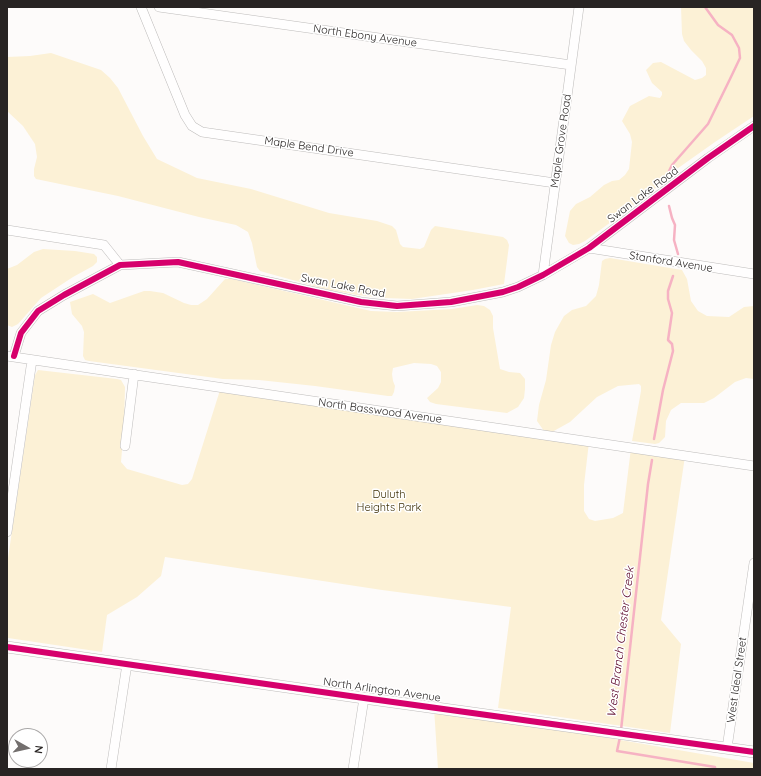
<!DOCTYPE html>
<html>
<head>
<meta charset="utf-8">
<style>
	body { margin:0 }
	#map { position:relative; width:761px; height:776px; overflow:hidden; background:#fdfbfa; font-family:Quicksand,sans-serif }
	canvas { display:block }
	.frame { position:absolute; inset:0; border:8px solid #282423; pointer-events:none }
	.north { position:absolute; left:8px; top:728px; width:40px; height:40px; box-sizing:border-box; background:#fff; border:1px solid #a9a7a7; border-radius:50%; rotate:98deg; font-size:11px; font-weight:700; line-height:16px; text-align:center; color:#282423 }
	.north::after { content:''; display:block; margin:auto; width:14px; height:18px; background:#736f6e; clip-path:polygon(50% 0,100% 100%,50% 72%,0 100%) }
</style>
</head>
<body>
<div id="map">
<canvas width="761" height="776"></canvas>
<div class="frame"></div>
<div class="north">N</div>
</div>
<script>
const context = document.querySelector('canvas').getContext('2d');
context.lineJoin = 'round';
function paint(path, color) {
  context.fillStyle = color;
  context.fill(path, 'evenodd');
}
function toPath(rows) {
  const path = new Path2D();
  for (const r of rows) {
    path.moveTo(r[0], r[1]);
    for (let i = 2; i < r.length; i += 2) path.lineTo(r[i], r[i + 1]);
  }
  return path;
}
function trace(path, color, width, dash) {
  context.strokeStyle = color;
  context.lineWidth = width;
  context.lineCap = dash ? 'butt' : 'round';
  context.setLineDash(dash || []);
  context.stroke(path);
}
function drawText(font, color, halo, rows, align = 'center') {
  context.font = font + ' Quicksand,sans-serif';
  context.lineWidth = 3;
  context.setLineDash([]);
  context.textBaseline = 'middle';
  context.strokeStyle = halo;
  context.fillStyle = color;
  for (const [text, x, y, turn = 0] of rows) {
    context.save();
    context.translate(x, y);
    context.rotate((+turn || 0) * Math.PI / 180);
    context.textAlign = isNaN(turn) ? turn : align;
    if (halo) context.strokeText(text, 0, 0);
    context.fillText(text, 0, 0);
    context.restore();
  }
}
paint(toPath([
	[681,7,754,7,754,116,715,142,674,171,663,180,652,192,585,241,579,244,573,245,569,243,565,236,570,211,576,204,590,197,604,185,612,181,619,180,625,175,629,169,632,142,630,134,622,121,630,106,649,96,660,98,662,95,662,92,652,83,646,70,653,63,661,62,695,80,702,78,706,75,706,68,702,61,691,50,684,41,682,34],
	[51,53,101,70,110,78,118,88,143,136,157,159,197,178,251,189,329,213,377,221,392,226,396,230,400,244,403,247,420,249,424,247,431,230,435,226,503,237,507,240,509,245,504,284,473,290,412,299,385,298,357,295,321,288,260,271,257,267,252,243,248,232,236,225,199,217,118,196,36,179,34,176,34,169,37,157,35,144,23,126,7,111,7,57,30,56],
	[43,249,75,251,94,254,97,257,97,262,93,266,73,277,41,298,18,324,12,327,7,325,7,269,17,265,34,252],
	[610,258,682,270,687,279,691,301,698,311,707,316,729,317,744,307,754,306,754,379,746,378,735,382,714,398,704,403,681,403,671,410,666,421,665,437,659,443,655,444,632,441,641,391,641,386,639,384,618,386,597,397,570,422,552,432,544,431,537,421,539,405,546,380,551,345,555,332,564,316,572,310,586,306,596,296,599,285,602,261,605,259],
	[225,279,232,279,371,311,397,312,452,309,477,305,484,306,490,310,493,316,493,328,500,369,509,372,520,373,525,379,525,389,524,398,518,407,507,413,436,404,430,402,427,398,438,388,441,382,441,372,437,366,431,364,414,363,393,368,392,374,393,381,395,386,394,392,392,396,388,396,315,386,259,380,223,379,89,361,85,360,83,356,84,332,82,326,72,314,70,302,93,294,110,303,144,291,150,291,163,293,184,303,191,305,198,305,207,299],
	[38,370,117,379,121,380,125,387,124,426,121,462,127,469,182,485,188,484,192,479,221,387,589,442,584,485,584,511,589,519,595,521,613,518,623,513,631,448,685,456,661,620,681,644,670,733,498,708,511,607,382,590,165,557,161,576,137,597,107,615,102,652,8,638,7,637,7,565,35,375],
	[434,708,754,763,754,769,438,769]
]), '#fcf1d6');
trace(toPath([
	[669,171,672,165,708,124,730,79,740,58,739,48,732,35,718,25,705,7],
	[669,206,672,218,675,225,674,240,678,254],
	[654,439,663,390,673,351,672,344,668,340,672,313,668,299,668,291,673,276],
	[621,730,648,484,652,460],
	[620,737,617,751,715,767,715,769]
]), '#f6b2c3', 2.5);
const minor = toPath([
	[141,7,185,115,192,126,202,132,555,183],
	[159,7,571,65],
	[7,230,104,245,120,265],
	[589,248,754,274],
	[543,275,579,7],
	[7,356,754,466],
	[14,356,21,333,38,311,64,295,120,265,178,262,361,302,397,306,451,302,503,292,518,287,543,275,589,248,708,158,754,126],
	[125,446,134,374],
	[7,532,32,360],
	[727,748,754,563],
	[111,769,127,664],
	[353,769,364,698]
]);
const major = toPath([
	[7,647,364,698,754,752]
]);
trace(minor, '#bebcbb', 10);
trace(major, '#bebcbb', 12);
trace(minor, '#fffefe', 9);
trace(major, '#fffefe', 11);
trace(toPath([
	[14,356,21,333,38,311,64,295,120,265,178,262,361,302,397,306,451,302,503,292,518,287,543,275,589,248,708,158,754,126],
	[7,647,364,698,754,752]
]), '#d6006c', 6);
drawText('11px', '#282423', '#fff', [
	["North Ebony Avenue",365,36,8],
	["Maple Grove Road",561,141,-82],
	["Maple Bend Drive",309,147,8],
	["Swan Lake Road",643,195,-37],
	["Stanford Avenue",671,262,9],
	["Swan Lake Road",343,286,11],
	["North Basswood Avenue",380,411,8],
	["West Ideal Street",737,680,-82],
	["North Arlington Avenue",382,690,8]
]);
drawText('11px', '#3e3006', '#fff', [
	["Duluth",389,495],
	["Heights Park",389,508]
]);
drawText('italic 12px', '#570025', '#fff', [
	["West Branch Chester Creek",621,642,-83]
]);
</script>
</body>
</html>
